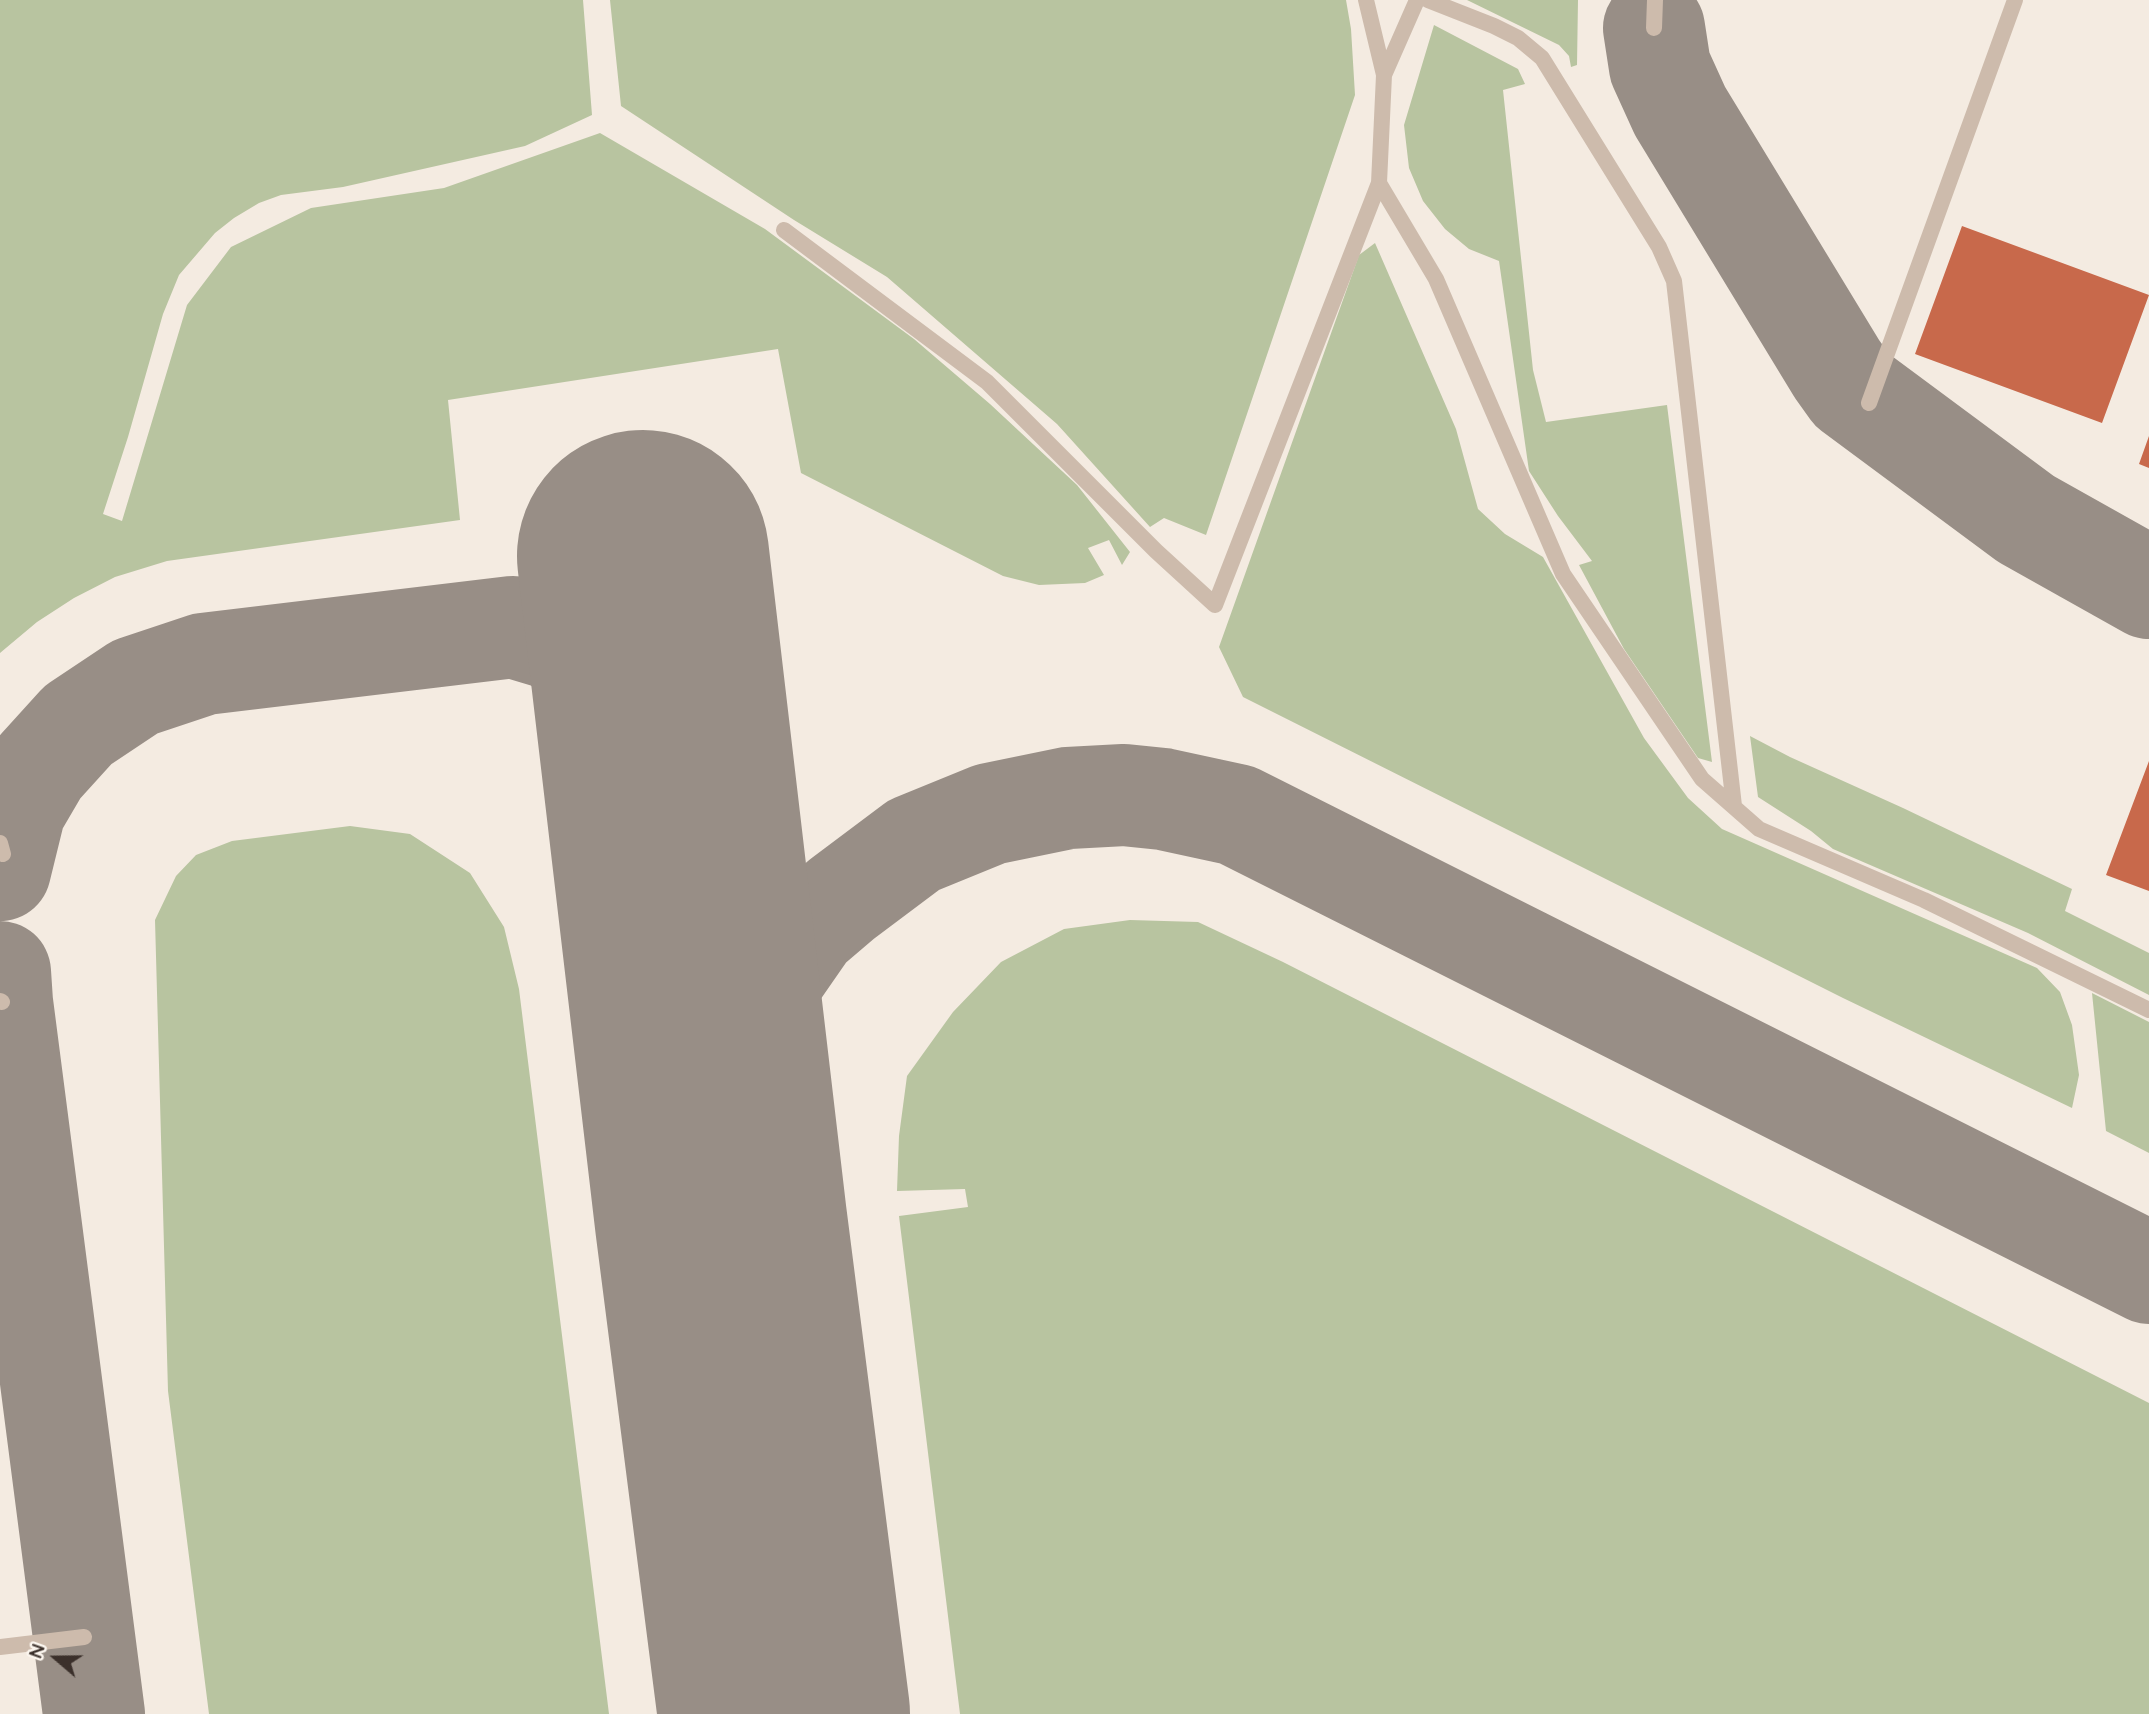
<!DOCTYPE html>
<html>
<head>
<meta charset="utf-8">
<style>
	body { margin:0 }
	#map { position:relative; width:2149px; height:1714px; overflow:hidden; background:#f4ebe1; font-family:Quicksand,sans-serif }
	canvas { display:block }
	.north { position:absolute; left:21px; top:1623px; width:70px; height:70px; -webkit-text-stroke:5px #fbf5ee; paint-order:stroke; rotate:290deg; font-size:19px; font-weight:700; line-height:28px; text-align:center; color:#3b302b }
	.north::after { content:''; display:block; margin:auto; width:24px; height:32px; background:#3b302b; clip-path:polygon(50% 0,100% 100%,50% 72%,0 100%) }
</style>
</head>
<body>
<div id="map">
<canvas width="2149" height="1714"></canvas>
<div class="north">N</div>
</div>
<script>
const context = document.querySelector('canvas').getContext('2d');
context.lineJoin = 'round';
function paint(path, color) {
  context.fillStyle = color;
  context.fill(path, 'evenodd');
}
function toPath(rows) {
  const path = new Path2D();
  for (const r of rows) {
    path.moveTo(r[0], r[1]);
    for (let i = 2; i < r.length; i += 2) path.lineTo(r[i], r[i + 1]);
  }
  return path;
}
function trace(path, color, width, dash) {
  context.strokeStyle = color;
  context.lineWidth = width;
  context.lineCap = dash ? 'butt' : 'round';
  context.setLineDash(dash || []);
  context.stroke(path);
}
paint(toPath([
	[0,0,583,0,592,115,525,146,343,187,281,195,259,203,234,218,215,233,179,275,163,314,128,437,103,514,122,521,187,305,231,247,311,208,444,188,600,133,765,229,914,339,990,404,1077,485,1130,552,1122,565,1109,540,1088,548,1104,575,1085,583,1039,585,1003,576,801,473,778,349,448,400,460,520,167,561,115,577,74,598,37,622,0,653],
	[610,0,1346,0,1351,29,1355,95,1206,535,1164,518,1150,527,1057,424,887,277,794,220,621,106],
	[1467,0,1578,0,1577,65,1571,67,1569,56,1559,45],
	[1434,25,1518,69,1525,84,1503,90,1533,370,1546,422,1667,405,1712,762,1698,758,1624,649,1579,565,1592,561,1558,516,1529,471,1499,261,1469,249,1445,229,1423,201,1409,168,1404,125],
	[1375,243,1456,429,1478,509,1505,534,1543,557,1644,738,1688,798,1722,829,2037,968,2060,992,2072,1025,2079,1075,2072,1108,1843,998,1243,697,1219,647,1359,255],
	[1750,736,1790,757,1903,808,2072,889,2065,911,2149,953,2149,995,2028,933,1833,849,1811,831,1758,797],
	[350,826,410,834,470,873,504,927,519,989,609,1714,209,1714,168,1391,155,920,176,876,196,855,232,841],
	[1130,920,1198,922,1283,962,2149,1403,2149,1714,960,1714,899,1216,968,1207,965,1189,897,1191,899,1136,907,1076,953,1012,1001,962,1064,929],
	[2092,993,2149,1022,2149,1153,2106,1131]
]), '#b8c4a0');
trace(toPath([
	[1654,28,1660,67,1680,111,1837,369,1852,390,2026,519,2149,588],
	[0,870,15,809,39,768,78,725,135,687,204,664,513,627,553,639,586,661,634,706,667,756],
	[0,972,2,1002,94,1714],
	[721,1221,732,1097,745,1045,774,977,808,928,842,899,914,845,990,814,1068,798,1124,795,1163,799,1237,815,2149,1273]
]), '#988e86', 102);
trace(toPath([
	[643,556,721,1221,784,1714]
]), '#988e86', 252);
paint(toPath([
	[1962,226,2149,295,2102,423,1915,354],
	[2149,436,2149,468,2139,464],
	[2149,761,2149,891,2106,875]
]), '#c8694b');
trace(toPath([
	[1366,0,1384,75,1379,183,1436,279,1563,574,1702,779,1759,829,1924,900,2149,1010],
	[1428,0,1494,26,1518,38,1542,58,1659,247,1674,281,1734,806],
	[1654,28,1655,0],
	[1384,75,1417,0],
	[784,230,987,382,1156,551,1215,605,1379,183],
	[1869,403,2015,0],
	[0,843,3,854],
	[0,1001,2,1002],
	[0,1647,84,1637]
]), '#cdbbac', 16);
</script>
</body>
</html>
